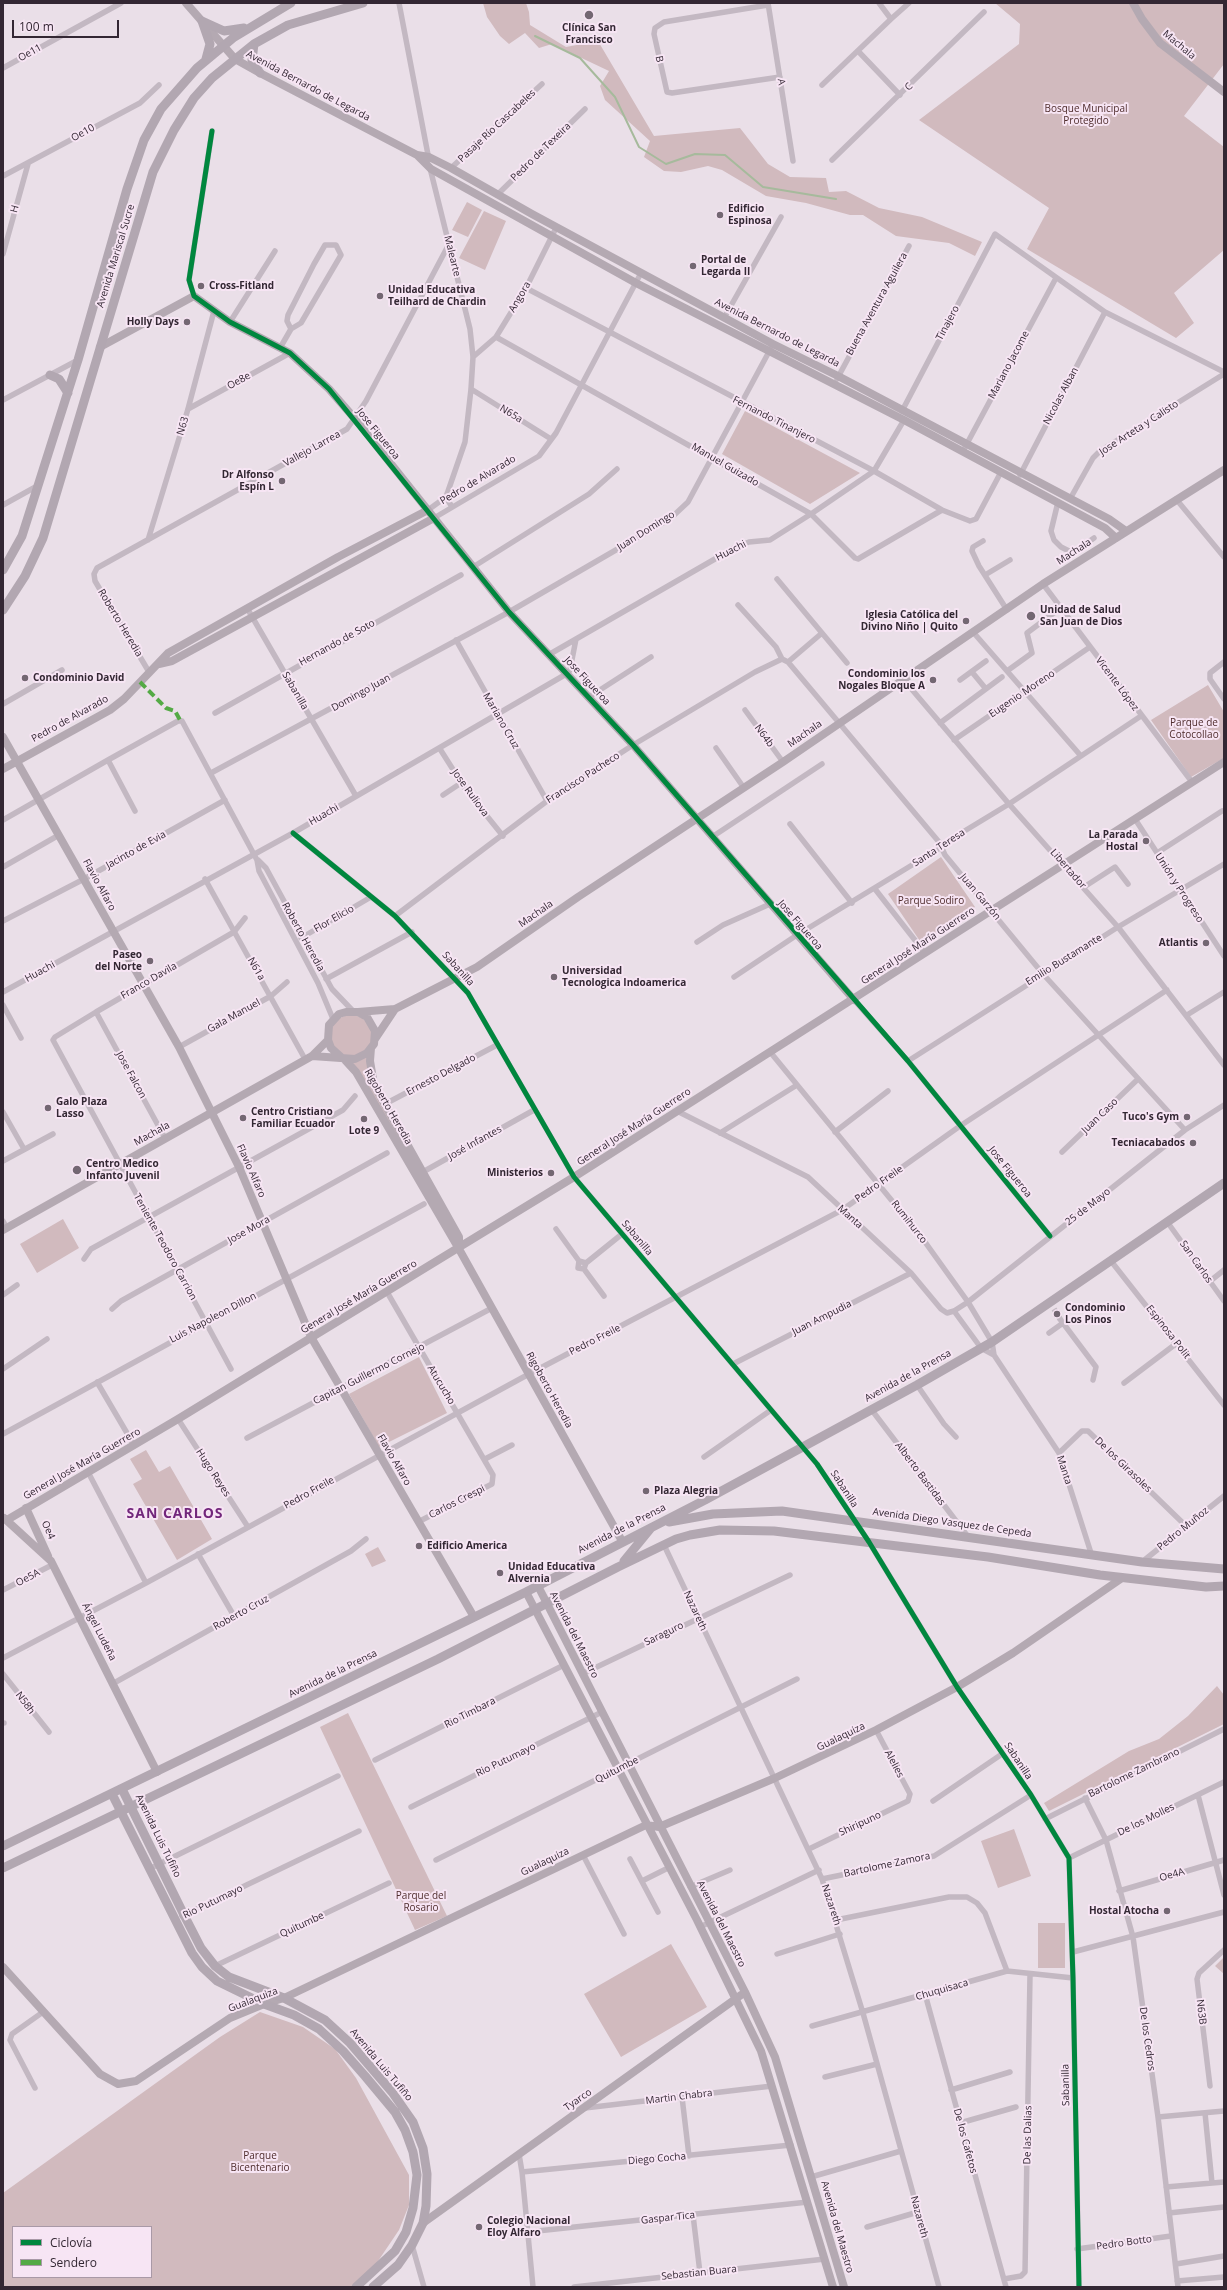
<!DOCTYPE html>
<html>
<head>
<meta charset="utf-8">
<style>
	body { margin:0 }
	#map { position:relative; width:1227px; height:2290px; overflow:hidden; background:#eadfe8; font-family:"Open Sans",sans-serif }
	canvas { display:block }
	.frame { position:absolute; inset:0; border:4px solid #332733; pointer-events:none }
	.legend { position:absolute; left:12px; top:2226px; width:140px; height:52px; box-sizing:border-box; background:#f7e5f4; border:1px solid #a999a7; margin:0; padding:5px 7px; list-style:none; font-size:12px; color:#332733 }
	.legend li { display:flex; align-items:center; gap:8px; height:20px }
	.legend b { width:20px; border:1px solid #a999a7 }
	.scale { position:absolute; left:12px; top:20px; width:107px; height:18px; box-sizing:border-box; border:2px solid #332733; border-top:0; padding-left:5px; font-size:12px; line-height:14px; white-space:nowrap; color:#332733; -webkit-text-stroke:3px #f7e5f4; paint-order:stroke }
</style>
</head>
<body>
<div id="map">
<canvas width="1227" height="2290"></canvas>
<div class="frame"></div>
<ul class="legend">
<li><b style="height:5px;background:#00873e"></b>Ciclovía</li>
<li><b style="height:5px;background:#54aa45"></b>Sendero</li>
</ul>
<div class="scale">100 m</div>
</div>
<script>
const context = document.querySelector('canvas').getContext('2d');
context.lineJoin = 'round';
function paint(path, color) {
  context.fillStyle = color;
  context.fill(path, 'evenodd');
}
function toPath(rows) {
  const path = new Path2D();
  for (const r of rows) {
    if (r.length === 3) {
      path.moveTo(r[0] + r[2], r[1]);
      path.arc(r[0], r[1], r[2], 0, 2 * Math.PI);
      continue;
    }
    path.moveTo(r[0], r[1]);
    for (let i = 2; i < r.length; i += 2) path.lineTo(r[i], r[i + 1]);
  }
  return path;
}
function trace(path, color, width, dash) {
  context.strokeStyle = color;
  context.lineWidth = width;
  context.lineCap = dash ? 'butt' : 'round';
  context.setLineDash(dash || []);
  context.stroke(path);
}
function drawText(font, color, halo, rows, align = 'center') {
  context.font = font + ' "Open Sans",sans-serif';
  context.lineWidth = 4;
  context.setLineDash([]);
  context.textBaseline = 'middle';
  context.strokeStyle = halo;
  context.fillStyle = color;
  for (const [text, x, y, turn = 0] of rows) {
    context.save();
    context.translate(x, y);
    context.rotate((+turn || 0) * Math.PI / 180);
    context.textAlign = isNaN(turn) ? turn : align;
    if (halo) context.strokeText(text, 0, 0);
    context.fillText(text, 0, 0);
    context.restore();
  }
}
paint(toPath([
	[483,3,526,3,529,12,530,25,566,47,598,41,654,136,740,128,768,164,790,177,826,178,829,192,846,191,879,208,922,217,982,242,975,256,949,243,896,236,863,215,850,215,806,203,766,196,722,170,708,166,681,172,664,171,644,157,650,141,605,100,600,86,609,71,552,44,539,48,525,33,509,44,500,36,487,17],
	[995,3,1224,3,1224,64,1184,116,1224,147,1224,250,1174,293,1194,323,1176,338,1027,249,1049,208,919,120,1019,44,1020,24],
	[467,202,482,210,468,237,452,230],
	[484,211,506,221,485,270,459,258],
	[745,411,860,473,810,504,722,454],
	[1208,685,1224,712,1224,758,1191,777,1151,720],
	[941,857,975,907,922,944,888,894],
	[351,1036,21],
	[368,1055,372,1082,422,1171,416,1174,349,1060],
	[63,1219,79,1248,37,1273,20,1244],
	[419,1357,447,1413,379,1447,349,1394],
	[146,1450,159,1472,170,1466,212,1539,177,1560,133,1484,142,1479,130,1459],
	[378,1547,386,1561,372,1567,365,1554],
	[1217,1686,1224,1695,1224,1724,1049,1811,1044,1803,1129,1751,1159,1739,1188,1716],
	[348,1713,447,1916,415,1930,320,1727],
	[1014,1829,1031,1876,998,1888,981,1841],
	[1038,1923,1065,1923,1065,1968,1038,1968],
	[671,1944,707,2007,621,2057,584,1994],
	[1224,1957,1224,1974,1215,1966],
	[260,2012,303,2027,335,2049,356,2078,409,2175,409,2205,399,2230,370,2273,350,2287,3,2287,3,2193,220,2037],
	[13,2227,151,2227,151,2277,13,2277]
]), '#d1babe');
trace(toPath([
	[535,36,580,58,615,97,639,147,666,164,695,154,725,155,763,187,836,199]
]), '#a6ba9c', 2);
trace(toPath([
	[1054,1309,1060,1319]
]), '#c5bac4', 5.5, [5.5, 3]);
trace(toPath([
	[399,3,429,160],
	[768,3,793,161],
	[879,3,891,19,909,3],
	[768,5,664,22,655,28,654,34,667,92,672,93,780,77],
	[858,51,900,95],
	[3,68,121,3],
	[822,85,891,19],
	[832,160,984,12],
	[430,168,470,329,473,357,471,389,465,442,446,497,452,507],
	[451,168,542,84],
	[3,176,140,103,159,85],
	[497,195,585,109],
	[3,254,28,164],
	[526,288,874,471,942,510,970,521,976,519,1001,472],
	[194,296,189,280,212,131],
	[724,318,781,217],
	[230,322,275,251],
	[496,337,811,514,855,558,858,559,942,510],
	[280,348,291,329,301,323,341,255,336,245,325,245,314,264,288,315,287,321,291,329],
	[473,357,496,337,526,288,556,228],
	[837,379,909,246],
	[471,389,551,439],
	[3,400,78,360],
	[188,409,290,353],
	[902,411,995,234,1105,312,1224,372],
	[963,451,1056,278],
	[1020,475,1105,312],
	[1070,499,1093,458,1100,451,1224,374],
	[1176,499,1224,557],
	[1058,502,1051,531,1054,540,1061,547,1073,553,1094,538],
	[3,505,39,485],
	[428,510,446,497],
	[434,518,539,456,556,433,641,273],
	[148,540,188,409,214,311],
	[983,541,973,547,972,551,979,566,1007,610],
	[473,567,589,494,617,469],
	[985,575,1010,560],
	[777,579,822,633,788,662],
	[1043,584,1192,782],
	[738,605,776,647,782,659],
	[247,608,356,796],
	[973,632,1081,756],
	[822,633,847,663],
	[456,640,547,801],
	[550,654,734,548,749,542,770,540,811,514,874,471,904,420],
	[782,659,788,662,939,842,945,855,1043,974,1185,1130],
	[1224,662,1210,673,1210,679,1224,699],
	[1007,671,1032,653,1027,633,1055,612],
	[149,672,95,581,94,574,97,568,347,429,366,401,449,244],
	[972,672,986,689],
	[903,679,1009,804,1118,927,1224,1065],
	[960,680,986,661],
	[589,697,651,657],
	[3,704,62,670],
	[745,710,783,762],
	[215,713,461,575],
	[940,723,1002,677],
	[954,740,1090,647],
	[716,748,744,788],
	[440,749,466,790,503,836],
	[108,760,135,811],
	[211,773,509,612,671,518,688,502,771,348],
	[443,795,461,783],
	[1135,819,1224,956],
	[3,820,108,760,178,721,182,721,257,860,259,871,318,983,333,1019],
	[790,824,852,903],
	[293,833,395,916,468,993,574,1177,817,1464,869,1542,957,1687,1031,1795,1069,1858,1073,1978,1079,2287],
	[712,837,822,764],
	[1157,853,1222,811],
	[258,860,266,868,332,989,353,1011],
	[3,867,59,835],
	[205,879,305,1059],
	[1084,887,1115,867,1128,884],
	[875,889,925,953],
	[395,916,547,801,633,745,755,672,782,659],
	[3,921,84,879,225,800],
	[301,938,371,897],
	[697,942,723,925,770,904],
	[734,977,797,935,940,848,948,841,1009,804,1141,716],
	[326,979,412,932],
	[3,992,293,833,568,673,570,670,576,639],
	[854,1000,908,1061,1050,1236],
	[3,1005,21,1038],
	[96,1012,165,1138],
	[1187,1015,1224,992],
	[179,1047,271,996,287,982],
	[771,1053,920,1235,968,1302,992,1342,994,1355,1059,1453,1091,1553],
	[908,1061,1118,927,1224,864],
	[385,1104,497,1045],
	[677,1111,808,1177,911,1273,941,1309,947,1313,954,1311,968,1302,1185,1130,1224,1105],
	[3,1112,24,1149],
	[835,1132,888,1091],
	[720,1133,797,1085],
	[1062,1152,1138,1079],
	[3,1161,53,1134],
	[421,1173,534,1110],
	[3,1221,7,1228],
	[1168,1223,1224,1301],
	[556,1229,579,1261],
	[84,1259,91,1249,343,1110,355,1096],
	[1111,1261,1224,1405],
	[586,1263,579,1261,578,1268,584,1269,586,1263,622,1234],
	[584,1269,604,1296],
	[1209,1282,1224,1270],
	[387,1292,493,1475,492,1484,418,1522],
	[3,1295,17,1285],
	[112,1309,121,1301,387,1153],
	[954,1311,981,1348,994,1355],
	[1060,1319,1096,1367,1093,1380],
	[1049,1333,1063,1323],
	[733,1364,911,1273],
	[3,1369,47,1339],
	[231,1369,53,1040,55,1037,96,1012,234,932,245,918],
	[97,1382,134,1445],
	[1124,1383,1177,1343],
	[917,1385,944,1424,956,1437],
	[871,1409,969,1538],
	[178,1419,248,1527],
	[3,1434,424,1204],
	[247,1438,492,1308],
	[1059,1453,1082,1431,1088,1431,1186,1526],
	[704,1457,771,1410],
	[485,1459,512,1445],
	[88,1472,146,1583],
	[664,1545,822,1879,863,2013,939,2287],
	[198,1554,234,1616],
	[1142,1562,1224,1496],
	[3,1590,52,1565],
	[3,1658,146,1583,529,1374,842,1210,960,1126,1167,990],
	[3,1674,49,1732],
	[582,1674,790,1575],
	[114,1683,351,1551,366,1539],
	[3,1723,4,1723],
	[375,1760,564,1665],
	[1198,1795,1224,1895],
	[1085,1798,1106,1840,1133,1937,1158,2117,1178,2287],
	[933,1801,1002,1754],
	[411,1807,602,1712],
	[1045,1819,1224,1729],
	[809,1849,908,1801,910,1794,876,1730],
	[583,1855,624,1934],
	[1069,1858,1224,1782],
	[630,1859,658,1912],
	[436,1860,797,1679],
	[149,1869,338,1776],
	[822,1879,934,1856,1031,1795],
	[642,1881,668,1868],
	[690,1887,730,1870],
	[1119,1891,1224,1860],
	[182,1916,359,1831],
	[836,1920,949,1897,967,1897,977,1903,985,1913,1007,1971],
	[700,1927,819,1870],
	[1073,1952,1224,1912],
	[777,1954,840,1934],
	[215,1966,389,1883],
	[925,1994,1006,2287],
	[812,2026,1007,1971,1073,1978],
	[825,2077,877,2064],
	[1210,2086,1197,1979,1199,1973,1224,1950],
	[35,2088,10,2040,12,2034,43,2012],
	[951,2090,1010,2072],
	[682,2097,689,2156],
	[585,2108,772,2086],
	[1205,2113,1212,2183],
	[1158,2117,1224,2111],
	[960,2123,1016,2107],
	[519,2154,522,2172,533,2287],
	[522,2172,791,2145],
	[811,2177,901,2151],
	[1166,2187,1224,2182],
	[1169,2213,1224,2207],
	[693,2215,700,2273],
	[867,2227,918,2212],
	[528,2232,808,2202],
	[412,2245,424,2287],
	[1077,2249,1171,2236],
	[1176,2264,1224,2256],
	[1004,2279,1021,2276,1025,2272,1030,1975],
	[1177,2281,1224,2277],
	[574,2287,825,2259]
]), '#c3b8c2', 5.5);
trace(toPath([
	[186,3,235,59,260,73,417,155,429,157,451,168,532,214,773,344,838,376,1109,519,1126,531],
	[1133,3,1142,19,1160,43,1224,92],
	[417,155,431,169,636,283,904,420,1105,528,1116,538],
	[100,347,194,296,230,322,290,353,329,389,356,420,509,612,633,745,854,1000],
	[159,664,172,661,434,518],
	[3,737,179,1047,239,1167,311,1337,474,1617],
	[3,769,110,710,124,699,168,653,338,557,428,510],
	[358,1012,395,1009,477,967,578,897,783,762,1043,584,1224,470],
	[375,1039,395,1009],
	[371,1048,370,1061,374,1085,459,1237,459,1249],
	[312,1056,355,1059,367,1053,374,1044,375,1031,367,1017,358,1012,346,1012,339,1014,329,1025,328,1040,331,1048,342,1058],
	[345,1060,356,1072,459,1249,622,1541],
	[3,1230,312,1056,328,1040],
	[26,1508,48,1556],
	[4,1518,51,1561,157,1772],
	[7,1520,178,1419,574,1177,1224,762],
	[538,1586,745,1992,775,2057,844,2287],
	[526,1592,697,1920,761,2051,833,2287],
	[3,1967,100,2074,118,2084,136,2081,230,2018,264,2004,284,1998,646,1825,659,1827,775,1778,876,1730,957,1687,1013,1653,1122,1578],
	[423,2223,741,1995]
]), '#b4a9b2', 8);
trace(toPath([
	[202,21,224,31,244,28],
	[202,21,210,44,206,59],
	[254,44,252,60,260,73],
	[50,375,59,379,68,393],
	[3,570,22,536,78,360,127,189,144,140,161,109,197,68,233,38,291,3],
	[3,610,25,576,43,538,153,172,174,130,194,98,212,78,254,44,288,25,363,3],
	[669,1522,713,1514,782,1511,1142,1562,1224,1569],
	[624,1561,651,1528],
	[122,1789,184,1915,201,1948,215,1966,229,1977,284,1998,325,2020,350,2043,392,2092,413,2122,423,2148,427,2174,426,2206,423,2223,412,2245,398,2265,373,2287],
	[112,1794,192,1953,202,1967,217,1981,264,2004,294,2015,319,2029,343,2051,365,2076,395,2112,405,2130,413,2152,417,2175,413,2208,406,2232,395,2251,356,2287],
	[3,1846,526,1592,705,1500,917,1385,992,1342,1224,1183],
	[3,1868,438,1659,618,1567,676,1539,690,1535,720,1530,774,1531,988,1557,1100,1575,1206,1587,1224,1586]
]), '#b2a7b1', 9);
trace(toPath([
	[140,682,166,708,175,711,180,720]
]), '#54aa45', 4, [8, 4]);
trace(toPath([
	[212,131,189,280,194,296,230,322,290,353,329,389,509,612,633,745,908,1061,1050,1236],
	[293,833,395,916,468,993,574,1177,817,1464,869,1542,957,1687,1031,1795,1069,1858,1073,1978,1079,2287]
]), '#00873e', 5);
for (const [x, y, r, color] of [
	[589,15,5,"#736772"],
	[720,215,4,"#736772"],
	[693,266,4,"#736772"],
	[201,286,4,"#736772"],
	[380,296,4,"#736772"],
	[187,322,4,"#736772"],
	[282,481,4,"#736772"],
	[1031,616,5,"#736772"],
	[966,621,4,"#736772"],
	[25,678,4,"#736772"],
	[933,680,4,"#736772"],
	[1146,841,4,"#736772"],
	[1206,943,4,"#736772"],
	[150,961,4,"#736772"],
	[554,977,4,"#736772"],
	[48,1108,4,"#736772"],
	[1187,1117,4,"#736772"],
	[243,1118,4,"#736772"],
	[364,1119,4,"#736772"],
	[1193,1143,4,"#736772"],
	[77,1170,5,"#736772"],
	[551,1173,4,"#736772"],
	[1057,1314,4,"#736772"],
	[646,1491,4,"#736772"],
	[419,1546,4,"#736772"],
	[500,1573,4,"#736772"],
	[1167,1911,4,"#736772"],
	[479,2227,4,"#736772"]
]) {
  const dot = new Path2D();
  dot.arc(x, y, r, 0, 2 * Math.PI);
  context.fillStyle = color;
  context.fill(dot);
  trace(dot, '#f7e5f4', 1.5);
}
drawText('bold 10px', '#332733', '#f7e5f4', [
	["Clínica San",589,28,"center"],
	["Francisco",589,40,"center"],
	["Edificio",728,209],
	["Espinosa",728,221],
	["Portal de",701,260],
	["Legarda II",701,272],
	["Cross-Fitland",209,286],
	["Unidad Educativa",388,290],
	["Teilhard de Chardin",388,302],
	["Holly Days",179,322,"right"],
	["Dr Alfonso",274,475,"right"],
	["Espín L",274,487,"right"],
	["Unidad de Salud",1040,610],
	["San Juan de Dios",1040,622],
	["Iglesia Católica del",958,615,"right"],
	["Divino Niño | Quito",958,627,"right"],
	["Condominio los",925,674,"right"],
	["Nogales Bloque A",925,686,"right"],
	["Condominio David",33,678],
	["La Parada",1138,835,"right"],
	["Hostal",1138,847,"right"],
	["Atlantis",1198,943,"right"],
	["Paseo",142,955,"right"],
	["del Norte",142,967,"right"],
	["Universidad",562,971],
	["Tecnologica Indoamerica",562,983],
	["Galo Plaza",56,1102],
	["Lasso",56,1114],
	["Centro Cristiano",251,1112],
	["Familiar Ecuador",251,1124],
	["Tuco's Gym",1179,1117,"right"],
	["Lote 9",364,1131,"center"],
	["Tecniacabados",1185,1143,"right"],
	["Centro Medico",86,1164],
	["Infanto Juvenil",86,1176],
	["Ministerios",543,1173,"right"],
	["Condominio",1065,1308],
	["Los Pinos",1065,1320],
	["Plaza Alegria",654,1491],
	["Edificio America",427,1546],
	["Unidad Educativa",508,1567],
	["Alvernia",508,1579],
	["Hostal Atocha",1159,1911,"right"],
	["Colegio Nacional",487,2221],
	["Eloy Alfaro",487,2233]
], 'left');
drawText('10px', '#332733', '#f7e5f4', [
	["Machala",1179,45,40],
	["Oe11",30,53,-29],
	["B",659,59,78],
	["A",781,82,81],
	["Avenida Bernardo de Legarda",308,86,28],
	["C",909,87,-45],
	["Pasaje Río Cascabeles",497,126,-43],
	["Oe10",83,133,-29],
	["Pedro de Texeira",541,152,-44],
	["H",15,209,-75],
	["Avenida Mariscal Sucre",116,256,-73],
	["Malearte",452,256,76],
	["Angora",520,297,-60],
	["Buena Aventura Aguilera",877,304,-61],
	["Tinajero",948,323,-62],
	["Avenida Bernardo de Legarda",777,333,27],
	["Mariano Jacome",1009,365,-62],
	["Oe8e",239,381,-29],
	["Nicolas Alban",1061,396,-62],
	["N65a",511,414,31],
	["Fernando Tinanjero",774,420,27],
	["N63",183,426,-73],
	["Jose Arteta y Calisto",1139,428,-33],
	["Jose Figueroa",378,434,51],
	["Vallejo Larrea",312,449,-29],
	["Manuel Guizado",725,465,30],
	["Pedro de Alvarado",478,480,-31],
	["Juan Domingo",646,531,-32],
	["Huachi",731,551,-27],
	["Machala",1074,552,-33],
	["Roberto Heredia",120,623,59],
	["Hernando de Soto",337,643,-29],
	["Jose Figueroa",587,681,47],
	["Vicente López",1117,684,53],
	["Sabanilla",295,691,60],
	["Domingo Juan",361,693,-29],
	["Eugenio Moreno",1022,694,-34],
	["Pedro de Alvarado",70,719,-29],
	["Mariano Cruz",501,721,60],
	["Machala",805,734,-35],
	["N64b",764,736,54],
	["Francisco Pacheco",583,778,-33],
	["Jose Ruliova",470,793,54],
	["Huachi",324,815,-30],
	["Santa Teresa",939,848,-33],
	["Jacinto de Evia",136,850,-29],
	["Libertador",1068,869,49],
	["Flavio Alfaro",99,885,61],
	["Unión y Progreso",1179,888,57],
	["Juan Garzón",980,897,50],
	["Machala",536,914,-35],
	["Flor Elicio",334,919,-30],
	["Jose Figueroa",800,925,49],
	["Roberto Heredia",303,937,61],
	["General José María Guerrero",918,946,-33],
	["Emilio Bustamante",1064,960,-32],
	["N61a",256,969,60],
	["Sabanilla",458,969,48],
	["Huachi",40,972,-29],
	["Franco Davila",149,981,-30],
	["Gala Manuel",234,1016,-29],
	["Jose Falcon",131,1075,61],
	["Ernesto Delgado",441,1075,-28],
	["Rigoberto Heredia",388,1107,60],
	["Juan Caso",1100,1116,-44],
	["General José María Guerrero",634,1127,-33],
	["Machala",152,1134,-29],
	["José Infantes",475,1143,-29],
	["Flavio Alfaro",251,1171,66],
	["Jose Figueroa",1010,1172,51],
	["Pedro Freile",879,1184,-35],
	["25 de Mayo",1088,1207,-38],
	["Manta",850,1217,42],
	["Rumihurco",909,1222,52],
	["Jose Mora",249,1230,-29],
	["Sabanilla",637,1238,50],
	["Teniente Teodoro Carrion",165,1247,61],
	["San Carlos",1196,1262,55],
	["General José María Guerrero",359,1297,-31],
	["Luis Napoleon Dillon",213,1318,-28],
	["Juan Ampudia",822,1318,-27],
	["Espinosa Polit",1168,1332,52],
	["Pedro Freile",595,1340,-27],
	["Capitan Guillermo Cornejo",369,1374,-27],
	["Avenida de la Prensa",908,1376,-29],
	["Atucucho",441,1385,59],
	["Rigoberto Heredia",549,1390,61],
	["Flavio Alfaro",394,1460,60],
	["General José María Guerrero",82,1464,-30],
	["De los Girasoles",1123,1465,44],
	["Manta",1064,1470,72],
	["Hugo Reyes",213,1473,57],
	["Alberto Bastidas",920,1474,53],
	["Sabanilla",844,1489,57],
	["Pedro Freile",309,1493,-29],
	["Carlos Crespi",457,1502,-27],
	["Avenida Diego Vasquez de Cepeda",952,1523,8],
	["Avenida de la Prensa",622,1529,-27],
	["Pedro Muñoz",1183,1529,-39],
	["Oe4",48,1530,66],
	["Oe5A",28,1578,-28],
	["Nazareth",695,1611,65],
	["Roberto Cruz",241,1613,-29],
	["Ángel Ludeña",99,1632,63],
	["Saraguro",664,1634,-26],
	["Avenida del Maestro",574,1635,63],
	["Avenida de la Prensa",333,1674,-26],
	["N58h",25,1703,53],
	["Rio Timbara",470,1713,-27],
	["Gualaquiza",841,1737,-26],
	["Rio Putumayo",506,1760,-26],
	["Sabanilla",1018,1761,56],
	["Alelies",894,1764,62],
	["Quitumbe",617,1770,-27],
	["Bartolome Zambrano",1134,1773,-26],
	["De los Molles",1146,1820,-26],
	["Shiripuno",860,1824,-25],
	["Avenida Luis Tufiño",158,1836,64],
	["Gualaquiza",545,1862,-26],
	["Bartolome Zamora",887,1865,-12],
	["Oe4A",1172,1875,-16],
	["Rio Putumayo",213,1902,-26],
	["Nazareth",831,1905,72],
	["Avenida del Maestro",721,1924,63],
	["Quitumbe",302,1925,-25],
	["Chuquisaca",942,1990,-16],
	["Gualaquiza",253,2000,-21],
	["N63B",1201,2012,83],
	["De los Cedros",1147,2039,82],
	["Avenida Luis Tufiño",381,2065,50],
	["Sabanilla",1066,2085,-91],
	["Martin Chabra",679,2097,-7],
	["Tyarco",578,2100,-35],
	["De las Dalias",1028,2135,-89],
	["De los Cafetos",965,2141,75],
	["Diego Cocha",657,2159,-5],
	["Nazareth",919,2217,75],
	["Gaspar Tica",668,2218,-6],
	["Avenida del Maestro",837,2227,74],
	["Pedro Botto",1124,2243,-8],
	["Sebastian Buara",699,2273,-6]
]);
drawText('10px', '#4f2d2d', '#f7e5f4', [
	["Bosque Municipal",1086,109],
	["Protegido",1086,121],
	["Parque de",1194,723],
	["Cotocollao",1194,735],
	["Parque Sodiro",931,901],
	["Parque del",421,1896],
	["Rosario",421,1908],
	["Parque",260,2156],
	["Bicentenario",260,2168]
]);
context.letterSpacing = '1px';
drawText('bold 14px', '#72267b', '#f7e5f4', [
	["SAN CARLOS",175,1514]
]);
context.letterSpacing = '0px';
</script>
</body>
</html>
